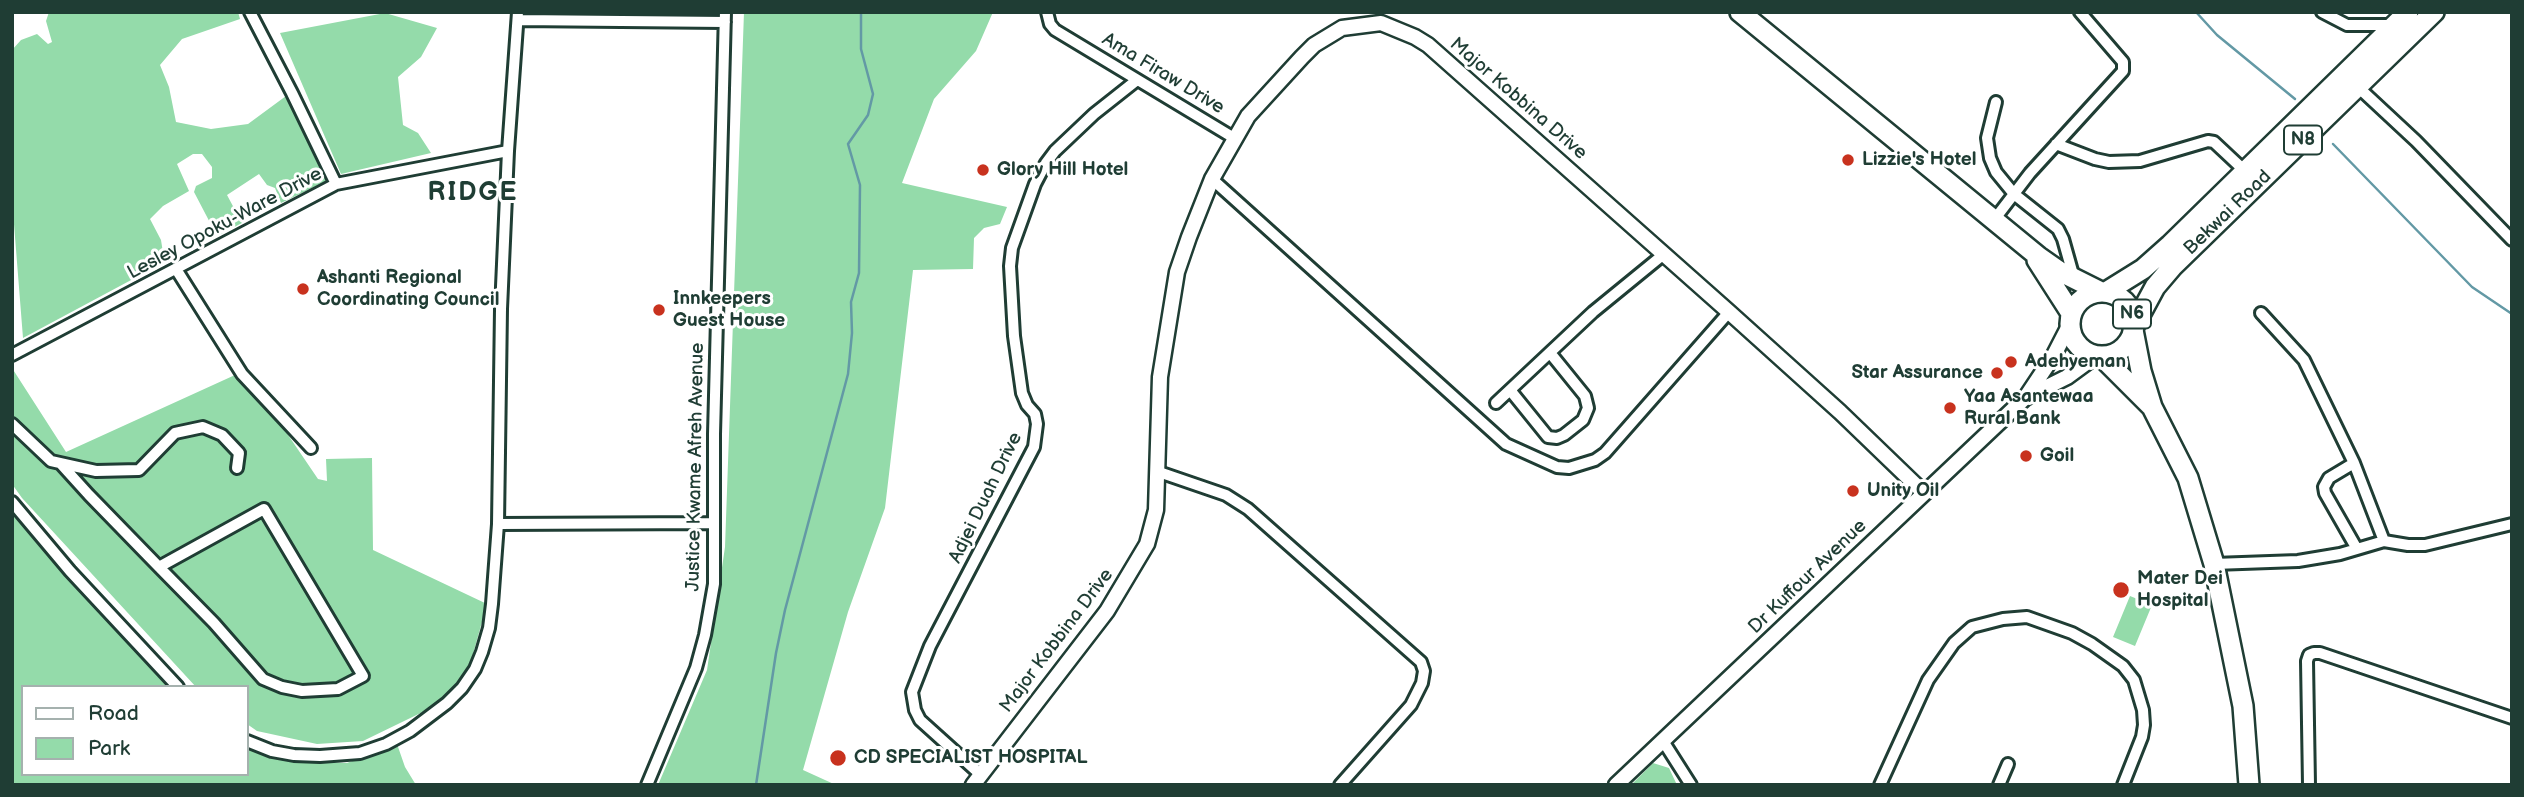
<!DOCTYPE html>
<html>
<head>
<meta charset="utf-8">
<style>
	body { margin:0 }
	#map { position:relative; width:2524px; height:797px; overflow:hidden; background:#fff; font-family:"Balsamiq Sans",sans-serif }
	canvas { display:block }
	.frame { position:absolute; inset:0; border:14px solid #1f3d34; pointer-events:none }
	.legend { position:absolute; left:21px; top:685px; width:228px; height:91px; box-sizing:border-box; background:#fff; border:2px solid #a5b1ae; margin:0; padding:9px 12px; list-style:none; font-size:21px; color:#1f3d34 }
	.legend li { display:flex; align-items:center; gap:14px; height:35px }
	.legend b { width:35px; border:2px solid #a5b1ae }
</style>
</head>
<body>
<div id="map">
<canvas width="2524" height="797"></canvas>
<div class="frame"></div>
<ul class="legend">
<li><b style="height:9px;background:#fff"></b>Road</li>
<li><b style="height:19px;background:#94dbaa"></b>Park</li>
</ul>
</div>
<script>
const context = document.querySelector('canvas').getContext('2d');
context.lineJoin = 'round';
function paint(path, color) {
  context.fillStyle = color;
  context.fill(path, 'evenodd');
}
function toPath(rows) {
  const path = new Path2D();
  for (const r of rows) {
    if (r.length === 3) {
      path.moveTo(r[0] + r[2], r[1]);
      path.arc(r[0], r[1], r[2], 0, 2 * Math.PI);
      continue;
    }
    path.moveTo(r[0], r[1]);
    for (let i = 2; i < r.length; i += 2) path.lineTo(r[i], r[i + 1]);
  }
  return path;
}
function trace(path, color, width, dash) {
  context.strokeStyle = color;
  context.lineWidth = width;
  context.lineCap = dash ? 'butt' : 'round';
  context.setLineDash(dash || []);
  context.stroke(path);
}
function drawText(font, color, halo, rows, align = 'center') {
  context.font = font + ' "Balsamiq Sans",sans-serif';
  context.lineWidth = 6;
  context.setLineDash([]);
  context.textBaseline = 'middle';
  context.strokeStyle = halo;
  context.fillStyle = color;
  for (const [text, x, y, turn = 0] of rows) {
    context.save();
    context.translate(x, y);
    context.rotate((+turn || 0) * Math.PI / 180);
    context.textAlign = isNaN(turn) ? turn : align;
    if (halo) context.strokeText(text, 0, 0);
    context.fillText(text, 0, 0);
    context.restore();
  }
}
paint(toPath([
	[49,12,238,12,240,19,182,39,160,65,169,87,176,122,211,129,248,124,286,96,327,181,281,203,275,188,267,185,259,174,227,195,242,223,217,236,194,192,196,186,212,178,212,167,202,154,193,154,177,164,189,191,163,206,150,219,161,240,164,259,161,264,23,338,12,199,12,50,21,40,37,34,48,44,52,42,46,21],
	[744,12,993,12,976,51,934,99,902,183,1007,207,1000,224,984,228,974,238,973,269,913,270,885,508,848,612,803,770,836,785,658,785,707,670,725,547],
	[385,13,437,28,421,57,398,77,403,125,418,133,431,153,341,174,280,33],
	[12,368,66,452,235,375,282,426,318,479,327,481,326,459,372,458,373,550,487,604,468,672,433,707,363,741,317,744,257,731,247,724,247,687,196,687,22,498,12,484],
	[12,510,174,687,23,687,23,774,247,774,247,747,287,760,347,763,397,744,405,767,416,785,12,785],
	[2130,596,2152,605,2135,646,2113,637],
	[1653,763,1669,768,1677,785,1631,785]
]), '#94dbaa');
trace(toPath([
	[2196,12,2217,35,2295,99],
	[2333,144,2472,287,2512,314],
	[756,785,776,653,785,610,848,374,852,333,851,302,859,273,860,185,848,144,868,115,873,94,861,49,861,12]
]), '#6399a5', 2.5);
const street = toPath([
	[250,12,292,93,336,184],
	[1047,12,1050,24,1055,30,1234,138],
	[2322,12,2347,25,2393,25],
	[518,20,725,22],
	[2358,87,2416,141,2512,240],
	[1996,102,1987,138,1990,158,1996,172,2014,194,2058,229,2063,239,2072,271],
	[2056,144,2095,159,2109,162,2140,161,2208,141,2214,142,2246,172],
	[1212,179,1506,444,1557,467,1569,468,1595,460,1605,453,1729,312],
	[1994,220,2030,173,2123,71,2123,62,2080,12],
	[176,269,242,374,311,448],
	[2261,313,2304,360,2354,463,2384,541],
	[12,355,336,184,508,151],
	[1510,390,1548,437,1557,438,1564,435,1583,420,1588,408,1585,396,1551,354],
	[1496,403,1593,312,1664,254],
	[12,424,51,461,96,471,139,470,175,433,203,427,222,435,239,453,237,468],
	[60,463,89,495,159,567,214,623,263,679,282,687,302,691,338,689,363,676,264,509,159,567],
	[2354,463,2329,478,2324,487,2325,493,2357,549],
	[1156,471,1226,495,1248,509,1421,662,1424,671,1422,683,1411,705,1340,785],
	[12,502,70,571,178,687],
	[498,524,713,523],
	[2214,564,2298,561,2340,554,2384,541,2408,545,2425,545,2512,524],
	[247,741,272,751,294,755,320,756,360,753,386,744,410,731,447,703,462,688,475,669,482,652,489,628,492,604,498,524,501,309,508,151,518,12],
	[1663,741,1691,785],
	[981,775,920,720,915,710,912,692,930,646,1034,447,1037,424,1035,414,1027,405,1022,393,1014,336,1010,266,1012,248,1035,184,1046,163,1055,151,1094,114,1137,80],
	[647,785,696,668,705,635,714,584,714,434,725,12],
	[1880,785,1928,680,1954,643,1972,627,2003,619,2027,617,2072,633,2092,644,2123,666,2134,680,2143,710,2144,725,2142,737,2123,785],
	[1999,785,2008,764],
	[2309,785,2307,661,2309,655,2314,653,2320,653,2512,718]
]);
const secondary = toPath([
	[2027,397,2067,377,2097,355],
	[973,785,1107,611,1147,544,1156,510,1160,377,1177,272,1189,237,1212,179,1248,116,1302,57,1314,45,1342,28,1381,23,1415,37,1428,45,1729,312,1840,412,1923,492],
	[1616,785,2026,397,2054,355,2070,324]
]);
const highway = toPath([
	[1740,12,2039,257,2059,271,2101,292],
	[2037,260,2071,313],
	[2106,292,2143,269,2170,245,2408,12],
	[2102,324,32],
	[2134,326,2155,287,2172,267,2434,12],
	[2133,330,2141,371,2152,407,2188,478,2214,564,2243,706,2249,785],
	[2101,356,2151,406]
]);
trace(street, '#1f3d34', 16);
trace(secondary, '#1f3d34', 19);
trace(highway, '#1f3d34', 24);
trace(street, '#fff', 10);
trace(secondary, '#fff', 14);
trace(highway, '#fff', 19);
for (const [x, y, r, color] of [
	[1848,160,7,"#c8321e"],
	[983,170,7,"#c8321e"],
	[303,289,7,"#c8321e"],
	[659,310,7,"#c8321e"],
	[2011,362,7,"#c8321e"],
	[1997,373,7,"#c8321e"],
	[1950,408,7,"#c8321e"],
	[2026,456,7,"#c8321e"],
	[1853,491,7,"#c8321e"],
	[2121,590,9,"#c8321e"],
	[838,758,9,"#c8321e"]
]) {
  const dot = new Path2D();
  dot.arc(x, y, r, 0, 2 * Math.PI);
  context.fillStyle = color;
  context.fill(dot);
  trace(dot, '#fff', 2.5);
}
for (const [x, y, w] of [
	[2303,140,38],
	[2132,314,38]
]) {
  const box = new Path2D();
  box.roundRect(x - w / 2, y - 14.5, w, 29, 5);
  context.fillStyle = '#fff';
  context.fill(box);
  trace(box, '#1f3d34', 2);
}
drawText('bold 18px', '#1f3d34', null, [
	["N8",2303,140],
	["N6",2132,314]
]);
drawText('19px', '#1f3d34', '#fff', [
	["Ama Firaw Drive",1163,74,31],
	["Major Kobbina Drive",1518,99,41],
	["Bekwai Road",2228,213,-44],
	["Lesley Opoku-Ware Drive",225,224,-28],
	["Justice Kwame Afreh Avenue",696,467,-89],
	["Adjei Duah Drive",986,498,-64],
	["Dr Kuffour Avenue",1808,577,-44],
	["Major Kobbina Drive",1057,641,-53]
]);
drawText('bold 19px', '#1f3d34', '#fff', [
	["Lizzie's Hotel",1862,160],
	["Glory Hill Hotel",997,170],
	["Ashanti Regional",317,278],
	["Coordinating Council",317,300],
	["Innkeepers",673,299],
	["Guest House",673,321],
	["Adehyeman",2025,362],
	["Star Assurance",1983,373,"right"],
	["Yaa Asantewaa",1964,397],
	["Rural Bank",1964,419],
	["Goil",2040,456],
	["Unity Oil",1867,491],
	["Mater Dei",2137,579],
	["Hospital",2137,601],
	["CD SPECIALIST HOSPITAL",854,758]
], 'left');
context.letterSpacing = '2px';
drawText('bold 26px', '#1f3d34', '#fff', [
	["RIDGE",473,193]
]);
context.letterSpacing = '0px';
</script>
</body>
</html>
